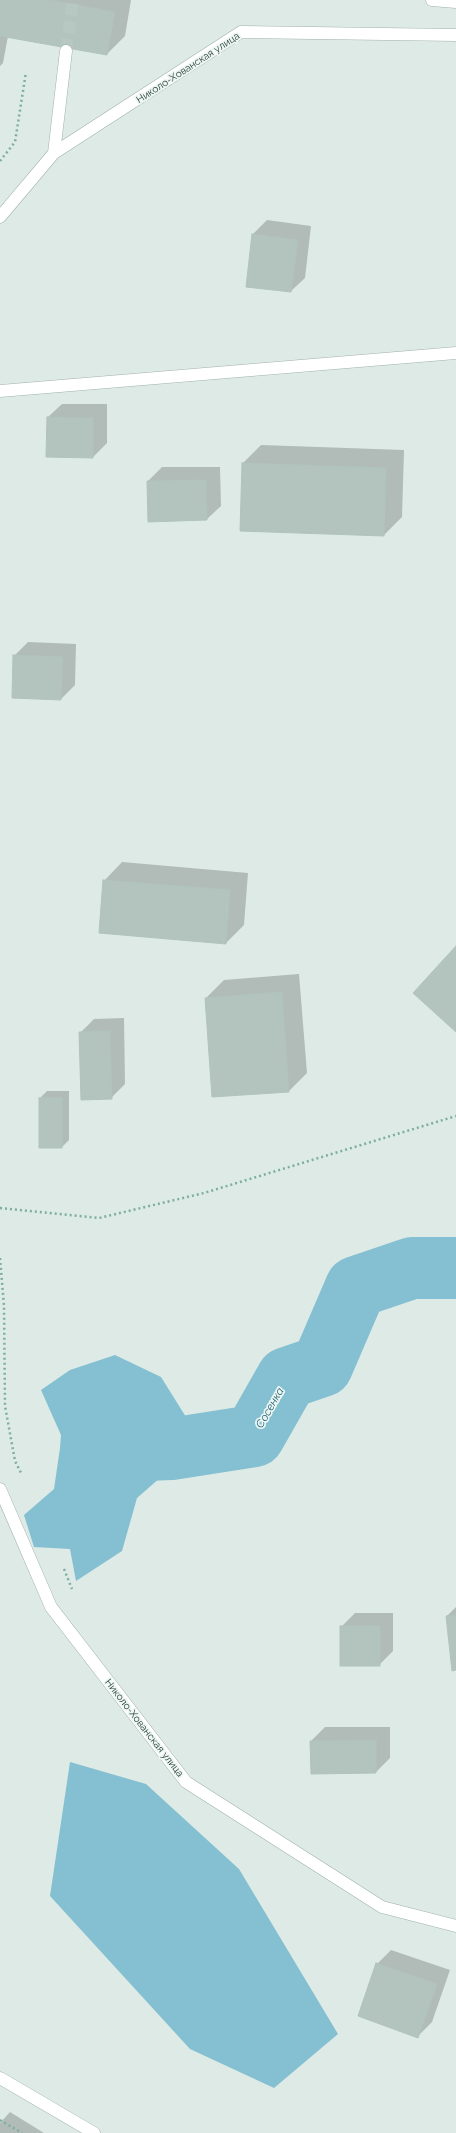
<!DOCTYPE html>
<html>
<head>
<meta charset="utf-8">
<style>
	body { margin:0 }
	canvas { display:block; background:#ddeae5 }
</style>
</head>
<body>
<canvas width="456" height="2133"></canvas>
<script>
const context = document.querySelector('canvas').getContext('2d');
context.lineJoin = 'round';
function paint(path, color) {
  context.fillStyle = color;
  context.fill(path, 'evenodd');
}
function toPath(rows) {
  const path = new Path2D();
  for (const r of rows) {
    path.moveTo(r[0], r[1]);
    for (let i = 2; i < r.length; i += 2) path.lineTo(r[i], r[i + 1]);
  }
  return path;
}
function trace(path, color, width, dash) {
  context.strokeStyle = color;
  context.lineWidth = width;
  context.lineCap = dash ? 'butt' : 'round';
  context.setLineDash(dash || []);
  context.stroke(path);
}
function drawText(font, color, halo, rows, align = 'center') {
  context.font = font + ' Raleway,sans-serif';
  context.lineWidth = 3.5;
  context.setLineDash([]);
  context.textBaseline = 'middle';
  context.strokeStyle = halo;
  context.fillStyle = color;
  for (const [text, x, y, turn = 0] of rows) {
    context.save();
    context.translate(x, y);
    context.rotate((+turn || 0) * Math.PI / 180);
    context.textAlign = isNaN(turn) ? turn : align;
    if (halo) context.strokeText(text, 0, 0);
    context.fillText(text, 0, 0);
    context.restore();
  }
}
paint(toPath([
	[115,1355,161,1377,191,1425,204,1458,169,1470,137,1498,122,1551,76,1581,70,1549,34,1547,24,1515,54,1489,60,1448,61,1435,41,1390,70,1370],
	[70,1762,146,1784,239,1869,338,2034,274,2088,190,2049,50,1896]
]), '#84c0d1');
paint(toPath([
	[0,0,131,0,125,36,107,54,8,36,3,63,0,66],
	[267,220,311,226,305,278,291,291,253,234],
	[62,404,107,404,107,443,93,457,48,417],
	[261,445,404,450,402,517,384,535,243,463],
	[162,467,220,467,221,506,207,519,148,481],
	[28,642,76,644,75,685,61,699,14,656],
	[122,862,248,873,244,925,226,943,104,881],
	[299,974,307,1073,289,1091,206,998,224,980],
	[124,1018,125,1084,111,1098,80,1033,94,1019],
	[47,1091,69,1091,69,1140,62,1147,40,1098],
	[456,1607,456,1669,447,1616],
	[355,1613,393,1613,393,1651,379,1665,341,1627],
	[325,1727,390,1727,390,1758,376,1772,312,1773,311,1741],
	[391,1950,450,1970,432,2022,418,2036,377,1964],
	[10,2112,44,2133,0,2133,0,2123]
]), '#0003');
trace(toPath([
	[115,1457,120,1451,171,1449,254,1436,287,1378,322,1366,356,1287,412,1268,456,1268]
]), '#84c0d1', 62);
const building = toPath([
	[0,0,49,0,115,12,107,55,0,36,0,0],
	[252,234,298,240,291,292,246,287,252,234],
	[47,417,93,418,93,458,46,457,47,417],
	[242,463,386,468,384,536,240,531,242,463],
	[206,480,207,520,148,522,147,481,206,480],
	[13,655,63,657,61,700,12,698,13,655],
	[103,880,230,890,226,944,99,933,103,880],
	[456,946,456,1032,413,993,456,946],
	[282,992,289,1092,212,1097,205,998,282,992],
	[110,1031,112,1099,81,1100,79,1032,110,1031],
	[39,1098,62,1098,62,1148,39,1148,39,1098],
	[456,1615,456,1670,452,1671,446,1616,456,1615],
	[340,1626,380,1626,380,1666,340,1666,340,1626],
	[376,1740,376,1773,311,1774,310,1741,376,1740],
	[376,1963,437,1984,418,2038,358,2016,376,1963]
]);
paint(building, '#b3c4be');
trace(building, '#b0c3bc', 1);
trace(toPath([
	[66,51,73,0]
]), '#b7c7c2', 12, [12, 6]);
const service = toPath([
	[432,0,456,2],
	[0,391,456,353],
	[0,2078,94,2133]
]);
const minor = toPath([
	[54,153,241,32,456,35],
	[0,217,54,153,66,51],
	[0,1489,51,1607,186,1782,382,1907,456,1926]
]);
trace(service, '#a0b1ac', 13);
trace(minor, '#a0b1ac', 13);
trace(toPath([
	[0,161,15,142,26,72],
	[0,1208,99,1218,204,1193,456,1116],
	[0,1258,4,1306,5,1406,15,1461,22,1475],
	[64,1569,72,1589],
	[0,2120,22,2133]
]), '#7daea1', 2.5, [2, 3]);
trace(service, '#fff', 12);
trace(minor, '#fff', 12);
drawText('10px', '#1f3934', '#eef6f3', [
	["Николо-Хованская улица",188,68,-33],
	["Николо-Хованская улица",144,1728,52]
]);
drawText('italic 11px', '#196075', '#eef6f3', [
	["Сосенка",270,1408,-60]
]);
</script>
</body>
</html>
